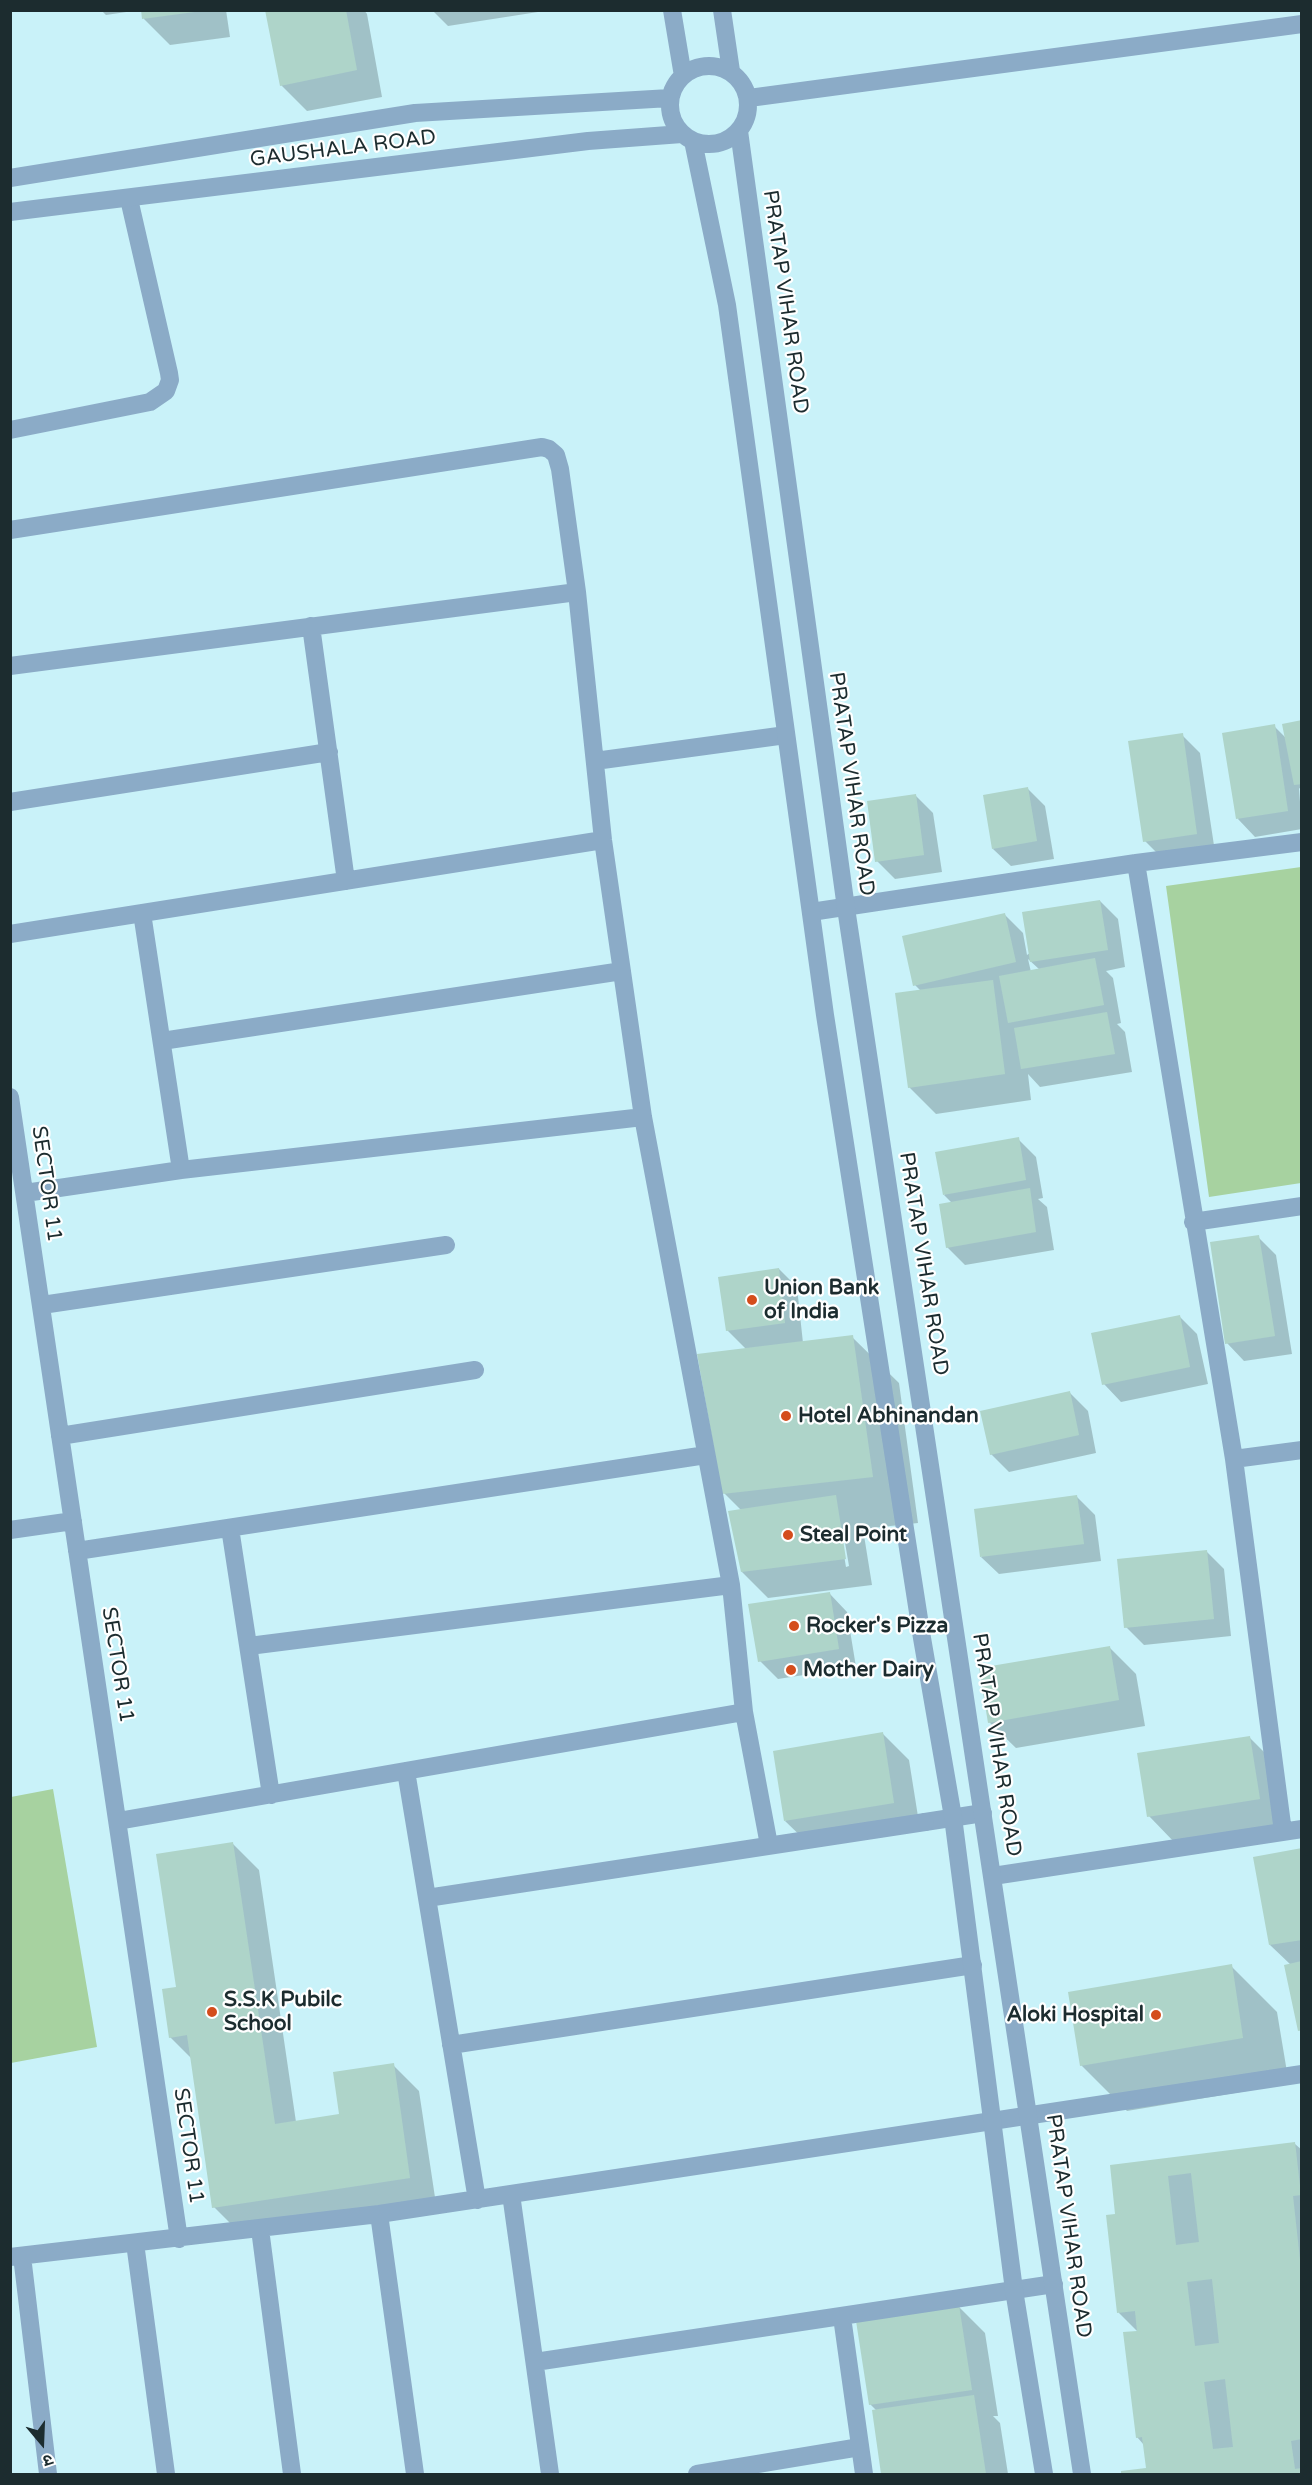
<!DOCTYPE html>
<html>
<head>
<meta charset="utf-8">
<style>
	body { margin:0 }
	#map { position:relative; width:1312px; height:2485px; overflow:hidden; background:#c9f2f9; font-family:"Varela Round","Noto Sans Devanagari",sans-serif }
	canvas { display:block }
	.frame { position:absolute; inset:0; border:12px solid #1c2c2f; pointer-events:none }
	.north { position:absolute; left:12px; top:2413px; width:60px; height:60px; -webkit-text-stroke:4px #fff; paint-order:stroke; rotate:161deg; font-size:16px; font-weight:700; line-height:24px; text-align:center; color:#1c2c2f }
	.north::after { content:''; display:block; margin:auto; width:21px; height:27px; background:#1c2c2f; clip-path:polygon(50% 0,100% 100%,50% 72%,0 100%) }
</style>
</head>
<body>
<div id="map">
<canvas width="1312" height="2485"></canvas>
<div class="frame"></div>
<div class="north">उ</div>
</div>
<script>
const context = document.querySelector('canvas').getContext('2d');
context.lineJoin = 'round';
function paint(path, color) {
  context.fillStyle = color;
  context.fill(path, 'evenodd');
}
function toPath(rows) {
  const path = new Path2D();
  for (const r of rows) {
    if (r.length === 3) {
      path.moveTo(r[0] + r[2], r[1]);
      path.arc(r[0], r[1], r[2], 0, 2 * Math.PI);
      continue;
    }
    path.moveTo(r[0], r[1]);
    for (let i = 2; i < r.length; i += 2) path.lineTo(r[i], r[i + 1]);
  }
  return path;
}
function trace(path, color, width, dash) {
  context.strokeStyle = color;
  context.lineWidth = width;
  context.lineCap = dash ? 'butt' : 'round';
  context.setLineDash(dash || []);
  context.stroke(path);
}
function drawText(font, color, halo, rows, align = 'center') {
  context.font = font + ' "Varela Round",sans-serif';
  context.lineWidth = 4.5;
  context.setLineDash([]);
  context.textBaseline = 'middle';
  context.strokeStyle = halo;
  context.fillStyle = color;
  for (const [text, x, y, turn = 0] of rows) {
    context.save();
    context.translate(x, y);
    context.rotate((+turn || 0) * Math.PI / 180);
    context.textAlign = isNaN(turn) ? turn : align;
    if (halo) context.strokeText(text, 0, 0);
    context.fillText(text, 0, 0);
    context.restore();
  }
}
paint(toPath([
	[1301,867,1301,1183,1209,1197,1166,886],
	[53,1789,97,2047,11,2063,11,1797]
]), '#a7d2a0');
paint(toPath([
	[101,10,140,10,106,15],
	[143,10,226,10,230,37,170,45,144,19],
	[267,10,364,10,367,14,382,97,307,111,281,85],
	[432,10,538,10,538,12,448,26],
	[1302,722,1302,790,1299,788,1302,829,1255,837,1238,819,1274,726,1286,738],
	[1182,735,1200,753,1215,852,1163,859,1145,841],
	[1027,788,1045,806,1054,859,1011,866,993,849],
	[916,796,933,813,942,872,895,879,877,861],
	[1100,901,1118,919,1125,967,1106,971,1113,978,1121,1023,1117,1024,1125,1032,1132,1072,1040,1087,1028,1074,1031,1100,936,1114,909,1087,921,991,915,985,1005,915,1023,933,1027,955],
	[1028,959,1040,970,1031,972],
	[1018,1139,1036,1157,1043,1198,1038,1199,1047,1207,1054,1250,965,1265,947,1247,952,1203,944,1195],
	[1258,1237,1276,1255,1292,1354,1244,1361,1227,1343],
	[779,1269,797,1287,803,1343,852,1337,899,1383,918,1523,863,1529,872,1585,768,1598,742,1572,741,1510,724,1493,747,1350,727,1330],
	[840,1531,843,1531,849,1566,846,1567],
	[1179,1316,1197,1334,1208,1384,1121,1402,1104,1384],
	[1070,1393,1088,1411,1096,1453,1009,1472,991,1454],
	[1077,1497,1095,1515,1101,1561,999,1574,981,1557],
	[1206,1551,1224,1569,1231,1636,1144,1645,1126,1627],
	[830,1594,847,1612,856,1667,778,1679,760,1661],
	[1110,1648,1136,1674,1145,1726,1016,1748,989,1722],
	[883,1734,909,1760,920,1829,812,1847,785,1821],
	[1249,1737,1276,1764,1285,1825,1175,1843,1149,1816],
	[233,1844,259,1870,296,2122,341,2115,393,2065,419,2091,436,2204,240,2233,214,2207,192,2059,170,2037,177,1988],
	[1302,1850,1302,2032,1299,2030,1291,1965,1270,1945],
	[1231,1966,1277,2012,1289,2084,1127,2111,1081,2065],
	[1295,2144,1302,2150,1302,2474,1123,2474,1122,2472,1148,2469,1144,2445,1137,2437,1138,2332,1119,2313,1117,2215,1111,2166],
	[959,2307,985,2333,998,2416,993,2416,1000,2423,1008,2474,883,2474,873,2411,877,2411,870,2404]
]), '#0003');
paint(toPath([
	[141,10,194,10,194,12,142,19],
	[265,10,346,10,357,70,280,86],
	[1302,720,1302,784,1294,785,1282,724],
	[1275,724,1288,811,1236,819,1222,733],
	[1183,733,1197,834,1143,842,1128,741],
	[1028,787,1037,841,992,849,983,795],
	[916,794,924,855,875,862,867,801],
	[1100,900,1108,950,1030,962,1022,912],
	[1005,913,1016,962,913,986,902,936],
	[1095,958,1104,1005,1008,1023,999,976],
	[993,980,1005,1074,908,1088,895,993],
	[1107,1012,1115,1054,1021,1069,1014,1028],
	[1019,1137,1026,1180,943,1195,935,1152],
	[1030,1188,1036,1232,946,1248,939,1204],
	[1259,1235,1275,1336,1225,1344,1210,1242],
	[779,1268,785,1323,726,1331,718,1277],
	[1180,1315,1190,1367,1102,1385,1091,1333],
	[853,1335,873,1477,722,1494,697,1354],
	[1070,1391,1079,1435,990,1455,980,1411],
	[836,1495,846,1559,741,1572,728,1511],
	[1077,1495,1084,1544,980,1557,974,1509],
	[1207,1550,1214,1619,1124,1628,1117,1559],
	[830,1592,839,1649,758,1662,748,1604],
	[1110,1646,1119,1700,988,1723,979,1668],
	[883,1732,894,1803,784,1821,773,1751],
	[1250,1736,1260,1799,1147,1817,1137,1753],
	[233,1842,275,2124,339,2114,333,2072,394,2063,410,2178,212,2208,187,2035,169,2038,162,1989,176,1987,156,1854],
	[1302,1848,1302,1940,1269,1945,1253,1857],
	[1302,1961,1302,2030,1298,2031,1284,1965],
	[1232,1964,1243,2038,1080,2066,1068,1992],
	[1295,2142,1301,2195,1293,2196,1302,2278,1302,2439,1291,2441,1295,2469,1302,2468,1302,2474,1121,2474,1121,2471,1146,2468,1142,2437,1136,2438,1123,2332,1137,2331,1135,2311,1117,2313,1106,2215,1115,2214,1110,2165],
	[1191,2173,1199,2242,1176,2245,1168,2176],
	[1212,2279,1219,2343,1195,2346,1187,2282],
	[1225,2379,1233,2447,1213,2449,1204,2382],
	[959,2305,972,2390,869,2405,856,2321],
	[974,2395,986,2474,881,2474,872,2410]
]), '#aed4c9');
trace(toPath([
	[925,1822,983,1813]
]), '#8babc7', 18);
trace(toPath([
	[10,430,150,402,166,391,170,380,169,373,129,199],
	[10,530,542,447,549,449,556,455,560,469,577,592,603,840,643,1117,731,1585,744,1712],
	[311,626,346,881],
	[10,666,577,592],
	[595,761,786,735],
	[10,802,329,752],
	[1136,863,1234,1459,1283,1832],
	[811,912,1136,863,1302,842],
	[142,913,181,1170],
	[10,934,603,840],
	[162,1041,622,971],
	[10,1097,179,2239],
	[25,1193,181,1170,643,1117],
	[1193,1222,1302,1206],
	[42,1305,446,1245],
	[60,1436,475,1370],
	[1234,1459,1302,1450],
	[230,1528,271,1795],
	[10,1530,73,1521],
	[77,1551,706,1455],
	[249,1646,731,1585],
	[406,1771,477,2200],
	[118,1821,744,1712,769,1845],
	[993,1876,1302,1829],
	[427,1898,925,1822],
	[451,2045,973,1965],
	[511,2194,550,2474],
	[379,2214,415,2474],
	[260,2229,292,2474],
	[135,2243,166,2474],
	[22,2256,48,2474],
	[10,2257,379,2214,1302,2074],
	[842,2317,864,2474],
	[535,2362,1054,2284],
	[697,2474,860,2447]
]), '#8babc7', 18);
trace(toPath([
	[672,10,683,76],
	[722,10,731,71],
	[709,105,39],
	[749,98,1302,24],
	[739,131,846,908,1082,2474],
	[693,141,727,305,825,1015,922,1638,953,1817,1014,2290,1044,2474],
	[10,178,415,113,670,98],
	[10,212,588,141,682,134]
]), '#8babc7', 18);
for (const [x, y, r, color] of [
	[752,1300,6,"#d44d1c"],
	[786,1416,6,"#d44d1c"],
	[788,1535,6,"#d44d1c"],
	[794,1626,6,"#d44d1c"],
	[791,1670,6,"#d44d1c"],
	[212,2012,6,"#d44d1c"],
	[1156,2015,6,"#d44d1c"]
]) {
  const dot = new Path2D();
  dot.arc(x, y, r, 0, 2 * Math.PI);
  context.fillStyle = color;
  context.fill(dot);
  trace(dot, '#fff', 2);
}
drawText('21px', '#1c2c2f', '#fff', [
	["GAUSHALA ROAD",343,149,-7],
	["PRATAP VIHAR ROAD",785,302,82],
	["PRATAP VIHAR ROAD",851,784,82],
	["SECTOR 11",46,1184,82],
	["PRATAP VIHAR ROAD",923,1264,81],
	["SECTOR 11",117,1665,81],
	["PRATAP VIHAR ROAD",996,1745,81],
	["SECTOR 11",188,2146,82],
	["PRATAP VIHAR ROAD",1068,2226,82]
]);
drawText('bold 21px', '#1c2c2f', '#fff', [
	["Union Bank",764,1288],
	["of India",764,1312],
	["Hotel Abhinandan",798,1416],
	["Steal Point",800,1535],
	["Rocker's Pizza",806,1626],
	["Mother Dairy",803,1670],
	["S.S.K Pubilc",224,2000],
	["School",224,2024],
	["Aloki Hospital",1144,2015,"right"]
], 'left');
</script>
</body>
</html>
